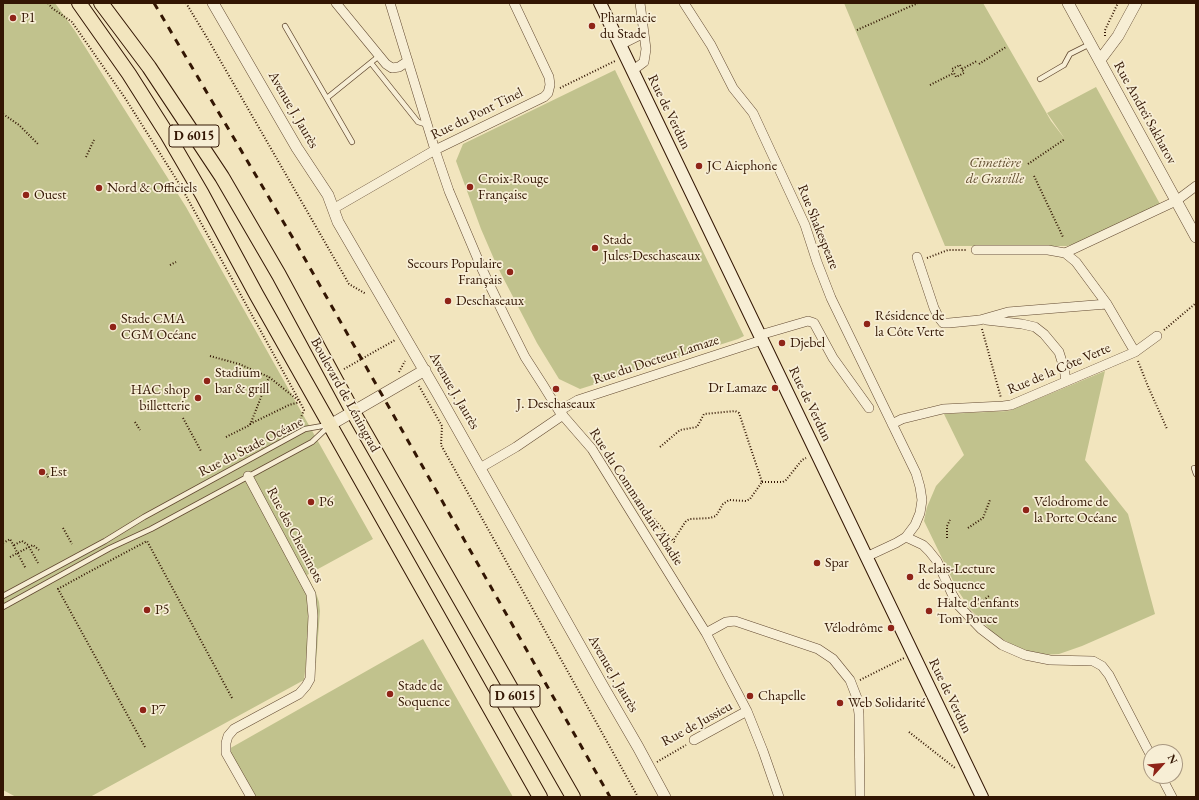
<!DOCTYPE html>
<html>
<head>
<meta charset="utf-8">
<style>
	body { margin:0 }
	#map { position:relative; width:1199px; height:800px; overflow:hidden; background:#f2e5be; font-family:"EB Garamond",serif }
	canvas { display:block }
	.frame { position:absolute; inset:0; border:4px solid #331603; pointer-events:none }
	.north { position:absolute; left:1143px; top:744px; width:40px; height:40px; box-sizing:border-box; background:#f7eed5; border:1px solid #a99881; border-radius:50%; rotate:63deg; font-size:11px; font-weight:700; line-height:16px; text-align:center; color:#331603 }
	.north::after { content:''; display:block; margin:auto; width:14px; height:18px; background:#8f2418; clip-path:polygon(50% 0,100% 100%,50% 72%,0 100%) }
</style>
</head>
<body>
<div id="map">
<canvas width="1199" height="800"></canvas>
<div class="frame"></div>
<div class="north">N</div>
</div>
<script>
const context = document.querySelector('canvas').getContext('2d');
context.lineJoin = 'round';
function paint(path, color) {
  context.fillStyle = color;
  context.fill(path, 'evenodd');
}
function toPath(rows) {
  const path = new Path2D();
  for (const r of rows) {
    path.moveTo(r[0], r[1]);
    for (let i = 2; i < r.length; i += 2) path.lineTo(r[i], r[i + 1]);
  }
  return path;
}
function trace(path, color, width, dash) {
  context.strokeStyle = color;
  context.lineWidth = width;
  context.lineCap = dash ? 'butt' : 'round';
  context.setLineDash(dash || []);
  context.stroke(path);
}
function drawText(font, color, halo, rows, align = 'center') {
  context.font = font + ' "EB Garamond",serif';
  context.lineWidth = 3.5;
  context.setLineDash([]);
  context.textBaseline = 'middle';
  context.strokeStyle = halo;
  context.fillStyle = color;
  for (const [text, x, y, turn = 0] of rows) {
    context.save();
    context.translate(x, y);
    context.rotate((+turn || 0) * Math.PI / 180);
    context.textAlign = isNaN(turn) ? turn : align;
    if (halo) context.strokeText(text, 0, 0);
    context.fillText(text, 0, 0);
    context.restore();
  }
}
paint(toPath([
	[3,3,55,3,75,31,186,207,373,539,307,575,316,593,319,602,320,611,316,663,306,663,304,680,90,797,16,797,3,790],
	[844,3,983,3,1051,121,1065,139,1047,113,1096,87,1160,204,1079,243,1067,246,945,246],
	[615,70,744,336,738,339,580,389,559,379,537,343,497,266,481,229,456,161,463,144],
	[1105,371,1085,460,1128,514,1155,614,1082,646,1059,654,1041,655,1021,650,994,634,970,609,957,589,924,521,927,507,936,486,964,455,944,414,1009,411],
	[423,639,513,797,254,797,227,750]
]), '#c1c28d');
const service = toPath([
	[285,26,352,142],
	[371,63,418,122,428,125],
	[1040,79,1064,65,1070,54,1090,44],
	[327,98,379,56],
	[1194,468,1196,474],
	[3,596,105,541,144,517,305,429,328,425],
	[3,607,110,548,151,529,312,442,328,427]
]);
const minor = toPath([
	[336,3,386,64,392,68,399,67,408,61],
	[390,3,435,150,449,191,482,269,505,317,525,357,543,385,559,411,592,449,706,633,747,711,763,751,779,797],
	[684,3,711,45,733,88,753,113,805,225,817,262,831,298,916,473,920,487,922,500,920,513,915,525,906,537,896,543,866,557],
	[620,45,644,33],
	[632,71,644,62,646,49,640,3],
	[333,209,435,150,544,97,548,93,550,85,549,77,514,3],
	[976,250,1048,250,1065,253,1076,262,1107,304,1135,352],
	[1065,253,1176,201,1196,186],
	[917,257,934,308,939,318,943,323,949,323,980,320,1008,312,1107,304],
	[986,320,1022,324,1035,327,1044,334,1059,352,1064,368,1066,381],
	[760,335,808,321,814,323,833,358,869,408],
	[559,411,578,400,762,340],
	[892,424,902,419,943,409,1003,406,1011,405,1135,352,1157,336],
	[480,468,516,447,563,415],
	[248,476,311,594,313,616,310,679,306,686,299,694,234,729,228,736,226,743,226,753,251,797],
	[906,537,923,545,929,551,937,561,952,594,959,606,981,629,1002,645,1025,655,1050,660,1093,661,1102,666,1109,675,1151,756],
	[706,633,726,622,735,621,818,649,833,659,850,680,857,698,859,714,860,797],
	[694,740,747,711],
	[1161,776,1172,797]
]);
const tertiary = toPath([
	[213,3,297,148,328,195,338,222,438,394,602,685,638,747,665,797],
	[1068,3,1196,237],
	[1100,60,1118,36,1136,3],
	[330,425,425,370]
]);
const secondary = toPath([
	[600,3,982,797]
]);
const primary = toPath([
	[79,3,129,74,167,134,202,194,256,294,540,797],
	[101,3,149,67,222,177,279,275,353,412,573,797]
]);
trace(service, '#634a32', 6);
trace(minor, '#634a32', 10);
trace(tertiary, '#634a32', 12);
trace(secondary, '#331603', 14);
trace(primary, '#331603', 16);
trace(toPath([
	[48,3,52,8,72,22,125,98,180,185,300,402,304,410,300,420],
	[186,3,209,41,349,284,366,294],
	[857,30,918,3],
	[1105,36,1105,30,1118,3],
	[979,64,1006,47],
	[960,65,964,73,956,77,952,69,960,65],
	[962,69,977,61],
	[930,85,954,73],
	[560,88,615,61],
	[3,114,19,125,39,145],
	[86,157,94,140],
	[1028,164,1065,139],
	[1034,176,1063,237],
	[927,258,948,250,967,250],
	[170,265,176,262],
	[982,329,1001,398],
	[1164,330,1196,303],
	[210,356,239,364,269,377,299,401],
	[1138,361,1147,384,1167,429],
	[344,369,395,340],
	[399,372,405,361],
	[419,386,442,426,441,445,638,797],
	[183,418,201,451],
	[135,422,140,430],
	[250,424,289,405,300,402],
	[226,437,250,425,269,377],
	[660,447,680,430,697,427,704,414,735,411,739,413,762,482,750,499,746,501,729,500,723,504,716,516,710,518,690,519,686,521,673,541],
	[45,471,49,479],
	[762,482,783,482,786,480,802,460,806,458],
	[654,519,675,543],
	[63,528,72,544],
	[968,528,983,518,990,500],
	[947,538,947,526,950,520],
	[3,543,10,539,26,569],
	[14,545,22,541,28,545,38,563],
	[10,557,33,545,39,550],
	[974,608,989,596],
	[860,680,904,658],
	[909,732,955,768],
	[145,747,58,589,87,573,147,541,232,698],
	[657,762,686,745]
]), '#331603', 2, [1, 2]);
trace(service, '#f7eed5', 4.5);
trace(minor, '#f7eed5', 9);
trace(tertiary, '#f7eed5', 11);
trace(secondary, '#f7eed5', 12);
trace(primary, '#f2e5be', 14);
trace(toPath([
	[154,3,297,245,610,797]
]), '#331603', 3, [7, 7]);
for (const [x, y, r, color] of [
	[13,18,4,"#8f2418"],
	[592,26,4,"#8f2418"],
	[699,166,4,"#8f2418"],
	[470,187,4,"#8f2418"],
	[99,188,4,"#8f2418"],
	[26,195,4,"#8f2418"],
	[595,248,4,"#8f2418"],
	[510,272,4,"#8f2418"],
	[448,301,4,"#8f2418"],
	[867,324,4,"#8f2418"],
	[113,327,4,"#8f2418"],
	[782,343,4,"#8f2418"],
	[207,381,4,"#8f2418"],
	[775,388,4,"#8f2418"],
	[556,389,4,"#8f2418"],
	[198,398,4,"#8f2418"],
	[42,472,4,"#8f2418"],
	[311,502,4,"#8f2418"],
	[1026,510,4,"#8f2418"],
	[817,563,4,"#8f2418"],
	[910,577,4,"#8f2418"],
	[147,610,4,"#8f2418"],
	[929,611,4,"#8f2418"],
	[891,628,4,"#8f2418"],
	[390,694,4,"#8f2418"],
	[750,696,4,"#8f2418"],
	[840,703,4,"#8f2418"],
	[143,710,4,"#8f2418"]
]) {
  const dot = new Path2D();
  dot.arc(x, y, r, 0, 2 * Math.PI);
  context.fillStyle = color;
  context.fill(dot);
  trace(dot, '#f7eed5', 1.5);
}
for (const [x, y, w] of [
	[194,136,50],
	[515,696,50]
]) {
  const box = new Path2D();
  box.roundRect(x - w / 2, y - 11, w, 22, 3);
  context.fillStyle = '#f7eed5';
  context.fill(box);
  trace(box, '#331603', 1);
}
drawText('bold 13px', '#331603', null, [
	["D 6015",194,136],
	["D 6015",515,696]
]);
drawText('14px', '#331603', '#f7eed5', [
	["P1",21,18],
	["Pharmacie",600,18],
	["du Stade",600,34],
	["JC Aiephone",707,166],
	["Croix-Rouge",478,179],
	["Française",478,195],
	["Nord & Officiels",107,188],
	["Ouest",34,195],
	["Stade",603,240],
	["Jules-Deschaseaux",603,256],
	["Secours Populaire",502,264,"right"],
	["Français",502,280,"right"],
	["Deschaseaux",456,301],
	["Résidence de",875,316],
	["la Côte Verte",875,332],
	["Stade CMA",121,319],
	["CGM Océane",121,335],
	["Djebel",790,343],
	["Stadium",215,373],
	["bar & grill",215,389],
	["Dr Lamaze",767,388,"right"],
	["HAC shop",190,390,"right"],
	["billetterie",190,406,"right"],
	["J. Deschaseaux",556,404,"center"],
	["Est",50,472],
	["P6",319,502],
	["Vélodrome de",1034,502],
	["la Porte Océane",1034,518],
	["Spar",825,563],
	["Relais-Lecture",918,569],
	["de Soquence",918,585],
	["Halte d'enfants",937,603],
	["Tom Pouce",937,619],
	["P5",155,610],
	["Vélodrôme",883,628,"right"],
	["Stade de",398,686],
	["Soquence",398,702],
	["Chapelle",758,696],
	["Web Solidarité",848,703],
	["P7",151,710]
], 'left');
drawText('14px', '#331603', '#f7eed5', [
	["Avenue J. Jaurès",293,110,60],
	["Rue de Verdun",669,112,64],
	["Rue Andreï Sakharov",1145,113,61],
	["Rue du Pont Tinel",477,114,-26],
	["Rue Shakespeare",818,227,68],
	["Rue du Docteur Lamaze",656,360,-18],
	["Rue de la Côte Verte",1059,369,-23],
	["Avenue J. Jaurès",454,391,60],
	["Boulevard de Léningrad",345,395,61],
	["Rue de Verdun",810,404,64],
	["Rue du Stade Océane",251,447,-27],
	["Rue du Commandant Abadie",636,497,57],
	["Rue des Cheminots",295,535,62],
	["Avenue J. Jaurès",613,674,60],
	["Rue de Verdun",950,696,64],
	["Rue de Jussieu",697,724,-29]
]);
drawText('italic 14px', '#5e4a2c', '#f7eed5', [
	["Cimetière",995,163],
	["de Graville",995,179]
]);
</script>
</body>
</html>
